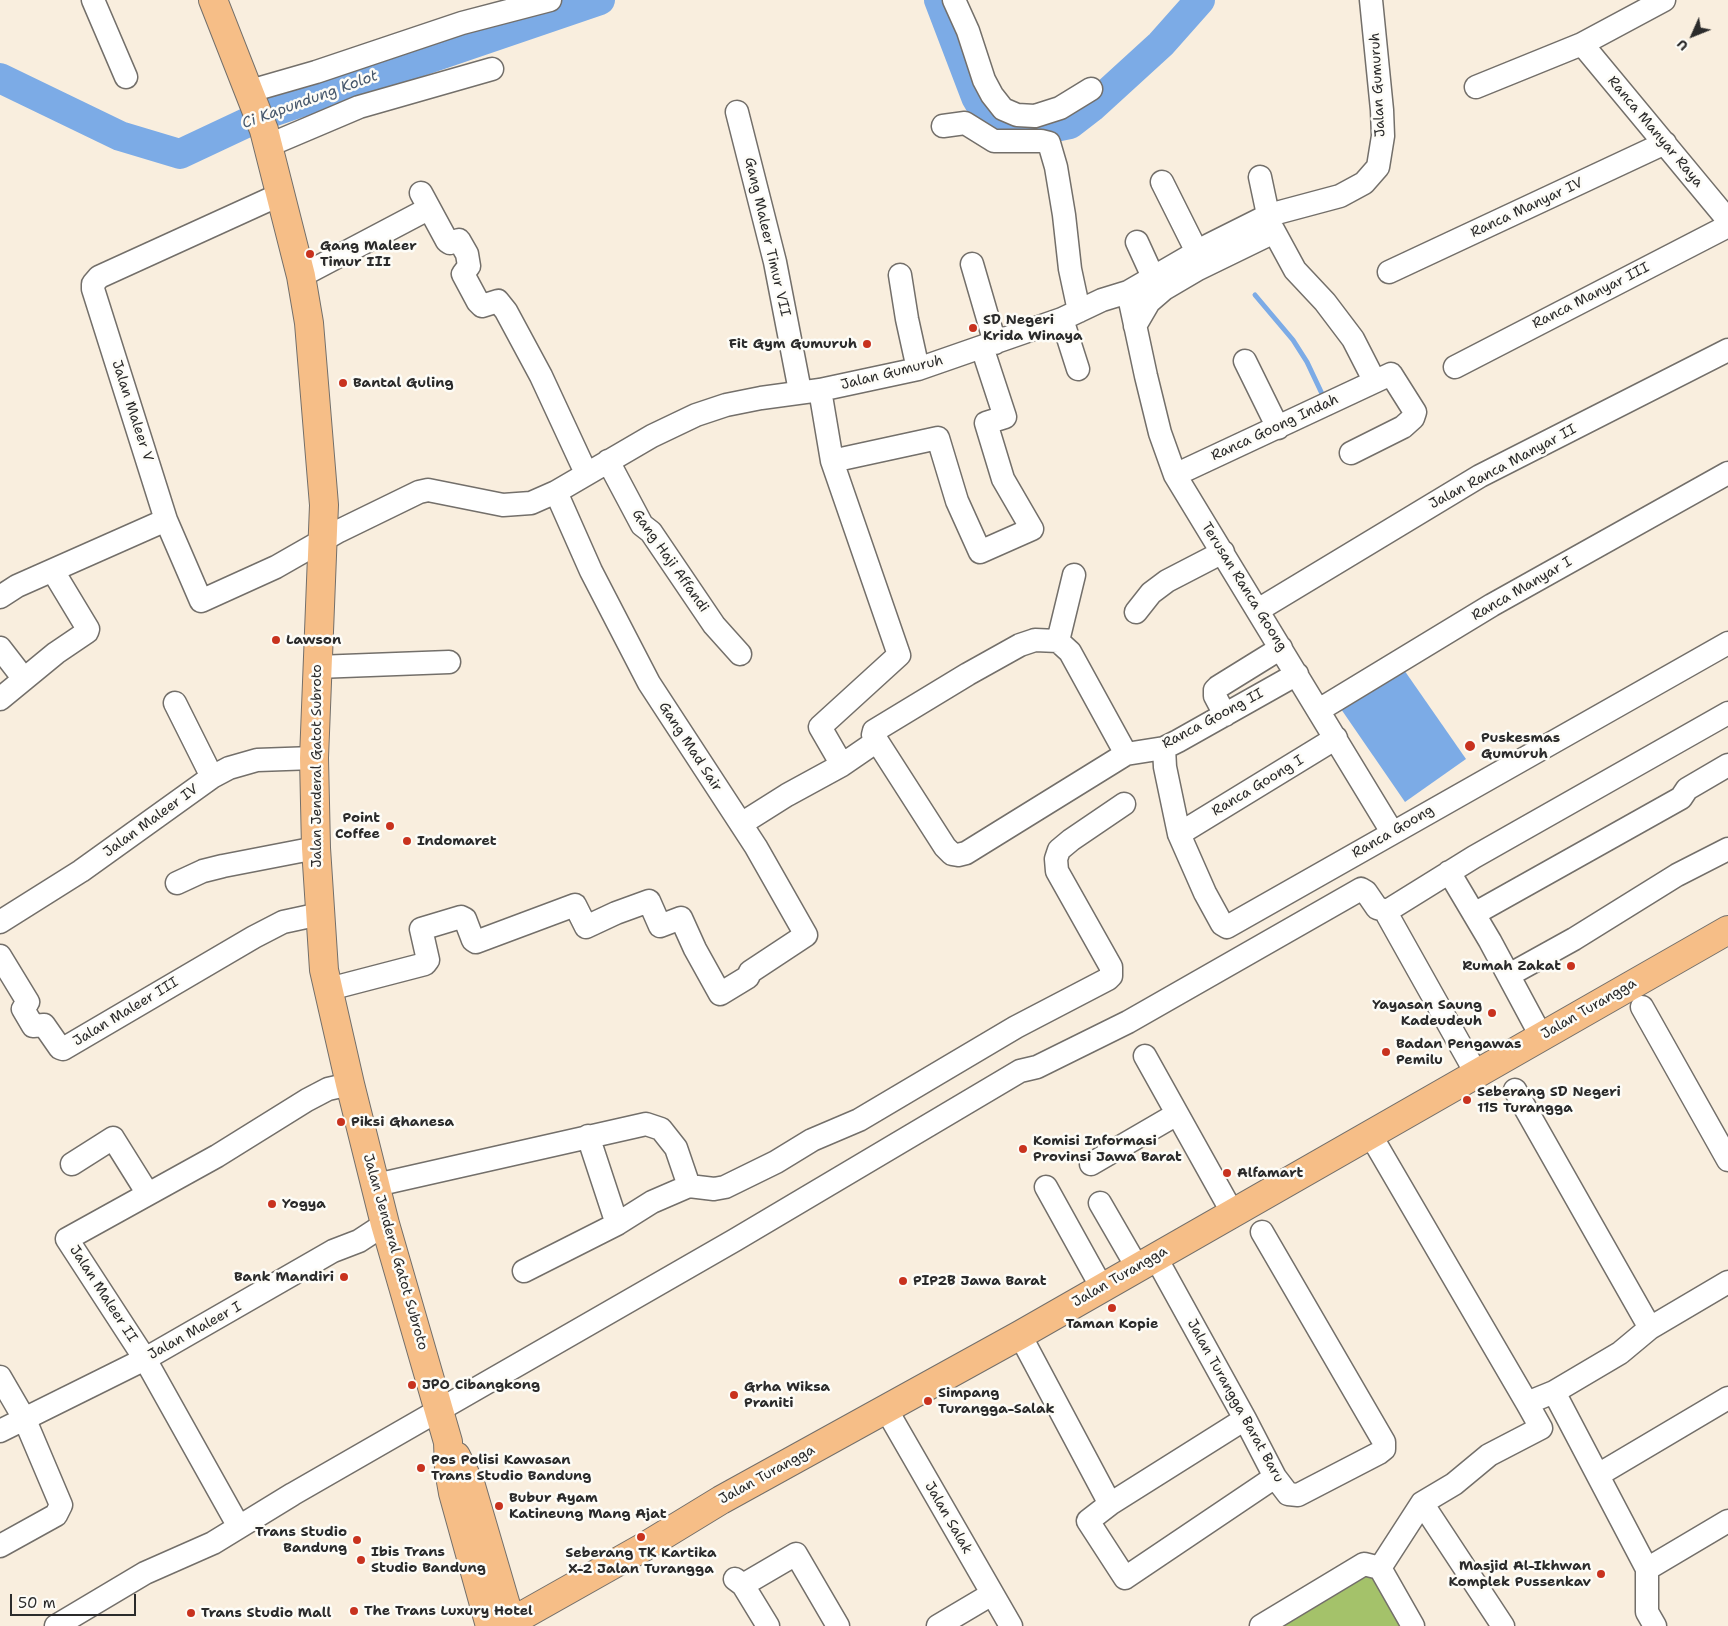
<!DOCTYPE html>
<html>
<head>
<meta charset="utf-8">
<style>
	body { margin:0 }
	#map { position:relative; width:1728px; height:1626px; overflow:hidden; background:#f9eede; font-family:"Shantell Sans",sans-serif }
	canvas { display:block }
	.north { position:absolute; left:1668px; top:10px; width:50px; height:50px; -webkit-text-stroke:4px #fdfcf7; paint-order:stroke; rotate:226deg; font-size:14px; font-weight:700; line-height:20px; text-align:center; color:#2b2b2b }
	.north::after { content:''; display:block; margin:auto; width:18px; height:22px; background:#2b2b2b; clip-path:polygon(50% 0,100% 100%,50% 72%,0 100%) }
	.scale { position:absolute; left:10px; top:1594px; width:126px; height:22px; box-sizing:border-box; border:2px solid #2b2b2b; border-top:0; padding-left:6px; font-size:15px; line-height:18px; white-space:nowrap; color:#2b2b2b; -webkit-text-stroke:4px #fdfcf7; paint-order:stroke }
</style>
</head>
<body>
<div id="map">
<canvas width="1728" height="1626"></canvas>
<div class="north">U</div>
<div class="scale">50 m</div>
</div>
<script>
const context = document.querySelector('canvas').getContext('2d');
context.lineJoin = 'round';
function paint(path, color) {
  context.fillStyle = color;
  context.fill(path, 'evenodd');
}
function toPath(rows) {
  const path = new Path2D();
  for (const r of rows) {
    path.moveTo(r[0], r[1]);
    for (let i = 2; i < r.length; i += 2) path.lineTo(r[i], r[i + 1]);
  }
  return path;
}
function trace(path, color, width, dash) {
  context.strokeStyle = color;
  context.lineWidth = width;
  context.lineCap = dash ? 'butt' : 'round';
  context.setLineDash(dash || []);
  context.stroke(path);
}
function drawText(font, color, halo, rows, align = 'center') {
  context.font = font + ' "Shantell Sans",sans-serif';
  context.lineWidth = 5;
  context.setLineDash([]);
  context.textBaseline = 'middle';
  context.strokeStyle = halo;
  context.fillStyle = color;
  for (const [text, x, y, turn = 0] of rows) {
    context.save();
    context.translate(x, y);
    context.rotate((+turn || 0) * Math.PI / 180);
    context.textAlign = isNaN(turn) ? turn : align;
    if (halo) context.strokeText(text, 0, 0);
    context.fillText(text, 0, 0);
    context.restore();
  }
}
paint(toPath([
	[1377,1570,1411,1626,1284,1626]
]), '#a4c26a');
paint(toPath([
	[1402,667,1466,759,1405,802,1341,709]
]), '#7cabe6');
trace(toPath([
	[1255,295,1293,340,1307,362,1324,398]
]), '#7cabe6', 5);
trace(toPath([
	[939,0,976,97,989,119,1007,127,1040,130,1070,124,1092,107,1161,44,1200,0],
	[0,78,120,136,180,154,263,115,600,0]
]), '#7cabe6', 30);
const minor = toPath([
	[93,0,126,77],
	[954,0,968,31,984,80,992,95,1003,109,1017,115,1035,116,1060,108,1091,89],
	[1582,44,1728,220],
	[1476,87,1582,44,1664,0],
	[250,91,316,72,462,23,550,0],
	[737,112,775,262,800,391],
	[943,126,965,123,994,141,1041,141,1049,143,1056,167,1064,215,1070,269,1079,311],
	[267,146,359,107,492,69],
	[1260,177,1270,224,1295,270,1325,302,1353,339,1374,380],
	[1162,182,1197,252],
	[421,193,447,241,450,243,459,240,467,254,469,266,463,274,478,302,482,306,498,301,506,311,541,376,586,473],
	[279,195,99,277,93,284,93,289,166,520,201,601,276,567,339,531,419,492,428,490,503,505,531,503,556,492,652,436,696,415,726,405,761,398,820,390,918,369,1062,319,1102,300,1128,292,1209,245,1269,215,1340,196,1364,183,1378,167,1383,136,1382,110,1371,0],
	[1137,242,1153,277],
	[972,264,995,343],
	[1389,272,1665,143],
	[900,275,907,319,918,369],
	[301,276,428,209],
	[1128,292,1146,376,1160,433,1175,475,1392,832],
	[1062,319,1078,369],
	[1135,326,1149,302,1164,289,1198,269,1274,232],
	[1245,361,1278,428],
	[1455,367,1728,226],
	[608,461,642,525,651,532,714,625,740,654],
	[832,461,938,438,957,501,980,552,1032,529,1003,479,986,423,1005,417,982,347],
	[1175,475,1391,374,1415,412,1413,418,1403,427,1351,453],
	[0,597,17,586,166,520],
	[1258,610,1480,476,1728,350],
	[1136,612,1151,593,1167,581,1223,552],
	[1035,640,1058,641,1070,652,1126,754,966,853,958,855,952,854,945,847,877,741,873,735,874,731,968,674,1020,645,1035,640],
	[1058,641,1074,575],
	[0,648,24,679],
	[317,667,449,662],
	[0,699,56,653,87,632,88,629,53,571],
	[175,703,212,777],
	[1319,710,1492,605,1728,473],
	[1225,715,1215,696,1215,690,1218,687,1281,648],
	[1164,748,1165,767,1179,834,1205,893,1222,924,1227,927,1728,643],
	[1126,754,1164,748,1178,741,1297,674],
	[842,765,877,741],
	[741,824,787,795,842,765,820,727,899,655,832,461,820,390],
	[1179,834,1336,738],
	[1449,872,1490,941,1541,1036],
	[177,883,203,871,223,866,316,848],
	[1474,914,1681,798,1687,789,1728,765],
	[0,922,81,871,212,777,229,768,257,760,314,758],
	[0,956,28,1002,23,1009,33,1026,44,1025,60,1048,63,1049,254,937,283,922,320,914],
	[1509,975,1574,939,1677,875,1728,849],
	[329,989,425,964,428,960,421,929,461,917,465,919,473,940,476,942,575,905,586,927,616,913,649,901,660,926,681,918,695,949,720,994,748,977,750,972,806,935,756,847,649,683,591,571,556,492],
	[1642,1007,1728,1160],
	[1145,1056,1232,1212],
	[1476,1073,1388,916,1387,911,1474,857,1728,713],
	[1515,1090,1650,1328],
	[1370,1134,1527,1403,1554,1392,1620,1353,1650,1328,1728,1282],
	[588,1136,617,1224],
	[72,1164,113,1138,148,1194],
	[1091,1164,1177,1114],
	[376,1185,646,1124,661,1129,676,1148,689,1186],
	[1046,1187,1102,1288],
	[1100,1203,1137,1267],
	[1155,1256,1245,1419,1275,1477,1288,1494,1298,1495,1379,1453,1384,1449,1384,1442,1262,1232],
	[524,1271,617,1224,652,1202,689,1186,714,1189,725,1187,776,1162,812,1140,859,1120,1016,1027,1108,979,1111,976,1111,967,1057,871,1056,859,1059,850,1071,840,1124,804],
	[1020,1335,1110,1504],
	[0,1377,25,1420,61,1505,56,1515,0,1546],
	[1554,1392,1647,1569,1647,1612,1655,1626],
	[886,1409,1011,1626],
	[1245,1419,1110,1504,1088,1521,1125,1578,1275,1477],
	[0,1431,145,1359,333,1251,359,1241,385,1224],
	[1598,1475,1728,1398],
	[1422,1503,1503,1626],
	[239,1527,145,1359,67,1239,217,1156,307,1100,328,1089,350,1084],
	[1380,1568,1422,1503,1454,1484,1489,1455,1541,1428,1527,1403],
	[1647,1569,1728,1521],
	[735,1579,743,1585,768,1626],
	[743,1585,796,1554,838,1626],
	[56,1626,145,1573,213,1543,293,1494,735,1240,1020,1071,1037,1067,1128,1022,1361,889,1366,892,1377,908,1387,911],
	[938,1626,992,1594],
	[1261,1626,1364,1564,1380,1568,1413,1626]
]);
const major = toPath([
	[213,0,264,130,301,276,309,323,324,505,314,758,316,848,324,970,350,1084,385,1224,448,1442,449,1470,453,1493,490,1626],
	[456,1456,471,1486,512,1626],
	[511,1622,644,1547,721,1500,1020,1335,1728,930]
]);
trace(minor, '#736f6a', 25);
trace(major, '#736f6a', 30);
trace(minor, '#fff', 22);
trace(major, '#f6be87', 28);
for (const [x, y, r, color] of [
	[310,254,5,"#c8321e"],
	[973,328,5,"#c8321e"],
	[867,344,5,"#c8321e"],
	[343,383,5,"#c8321e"],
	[276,640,5,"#c8321e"],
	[1470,746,6,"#c8321e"],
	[390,826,5,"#c8321e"],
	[407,841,5,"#c8321e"],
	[1571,966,5,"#c8321e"],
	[1492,1013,5,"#c8321e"],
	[1386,1052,5,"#c8321e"],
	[1467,1100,5,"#c8321e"],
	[341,1122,5,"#c8321e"],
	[1023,1149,5,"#c8321e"],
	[1227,1173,5,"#c8321e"],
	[272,1204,5,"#c8321e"],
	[344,1277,5,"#c8321e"],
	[903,1281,5,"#c8321e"],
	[1112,1308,5,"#c8321e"],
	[412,1385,5,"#c8321e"],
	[734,1395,5,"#c8321e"],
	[928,1401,5,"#c8321e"],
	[421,1468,5,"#c8321e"],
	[499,1506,5,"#c8321e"],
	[641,1537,5,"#c8321e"],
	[357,1540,5,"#c8321e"],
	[361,1560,5,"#c8321e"],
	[1601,1574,5,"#c8321e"],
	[354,1611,5,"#c8321e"],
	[191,1613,5,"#c8321e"]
]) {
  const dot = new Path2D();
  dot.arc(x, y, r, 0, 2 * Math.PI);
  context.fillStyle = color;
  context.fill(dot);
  trace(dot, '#fdfcf7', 2);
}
drawText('14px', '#2b2b2b', '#fdfcf7', [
	["Jalan Gumuruh",1378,85,-93],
	["Ranca Manyar Raya",1655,132,50],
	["Ranca Manyar IV",1527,208,-25],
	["Gang Maleer Timur VII",767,237,77],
	["Ranca Manyar III",1591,296,-27],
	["Jalan Gumuruh",892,373,-14],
	["Jalan Maleer V",132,411,72],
	["Ranca Goong Indah",1275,428,-25],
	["Jalan Ranca Manyar II",1503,467,-28],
	["Gang Haji Affandi",670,561,55],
	["Terusan Ranca Goong",1244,587,58],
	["Ranca Manyar I",1522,589,-30],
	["Ranca Goong II",1213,719,-28],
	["Gang Mad Sair",690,747,57],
	["Jalan Jenderal Gatot Subroto",317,766,-90],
	["Ranca Goong I",1258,786,-31],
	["Jalan Maleer IV",151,821,-36],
	["Ranca Goong",1393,832,-30],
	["Jalan Turangga",1589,1009,-30],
	["Jalan Maleer III",126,1012,-31],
	["Jalan Jenderal Gatot Subroto",395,1252,74],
	["Jalan Turangga",1120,1277,-30],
	["Jalan Maleer II",103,1294,57],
	["Jalan Maleer I",195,1331,-29],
	["Jalan Turangga Barat Baru",1235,1401,61],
	["Jalan Turangga",767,1475,-29],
	["Jalan Salak",948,1518,60]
]);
drawText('bold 14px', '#2b2b2b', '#fdfcf7', [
	["Gang Maleer",320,246],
	["Timur III",320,262],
	["SD Negeri",983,320],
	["Krida Winaya",983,336],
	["Fit Gym Gumuruh",857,344,"right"],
	["Bantal Guling",353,383],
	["Lawson",286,640],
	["Puskesmas",1481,738],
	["Gumuruh",1481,754],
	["Point",380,818,"right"],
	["Coffee",380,834,"right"],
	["Indomaret",417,841],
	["Rumah Zakat",1561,966,"right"],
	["Yayasan Saung",1482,1005,"right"],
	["Kadeudeuh",1482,1021,"right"],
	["Badan Pengawas",1396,1044],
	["Pemilu",1396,1060],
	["Seberang SD Negeri",1477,1092],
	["115 Turangga",1477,1108],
	["Piksi Ghanesa",351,1122],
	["Komisi Informasi",1033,1141],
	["Provinsi Jawa Barat",1033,1157],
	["Alfamart",1237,1173],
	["Yogya",282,1204],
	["Bank Mandiri",334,1277,"right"],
	["PIP2B Jawa Barat",913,1281],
	["Taman Kopie",1112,1324,"center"],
	["JPO Cibangkong",422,1385],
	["Grha Wiksa",744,1387],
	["Praniti",744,1403],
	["Simpang",938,1393],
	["Turangga-Salak",938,1409],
	["Pos Polisi Kawasan",431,1460],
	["Trans Studio Bandung",431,1476],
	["Bubur Ayam",509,1498],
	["Katineung Mang Ajat",509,1514],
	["Trans Studio",347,1532,"right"],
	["Bandung",347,1548,"right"],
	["Ibis Trans",371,1552],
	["Studio Bandung",371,1568],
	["Seberang TK Kartika",641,1553,"center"],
	["X-2 Jalan Turangga",641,1569,"center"],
	["Masjid Al-Ikhwan",1591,1566,"right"],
	["Komplek Pussenkav",1591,1582,"right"],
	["The Trans Luxury Hotel",364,1611],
	["Trans Studio Mall",201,1613]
], 'left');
drawText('italic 15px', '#47586c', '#fdfcf7', [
	["Ci Kapundung Kolot",310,100,-20]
]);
</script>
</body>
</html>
